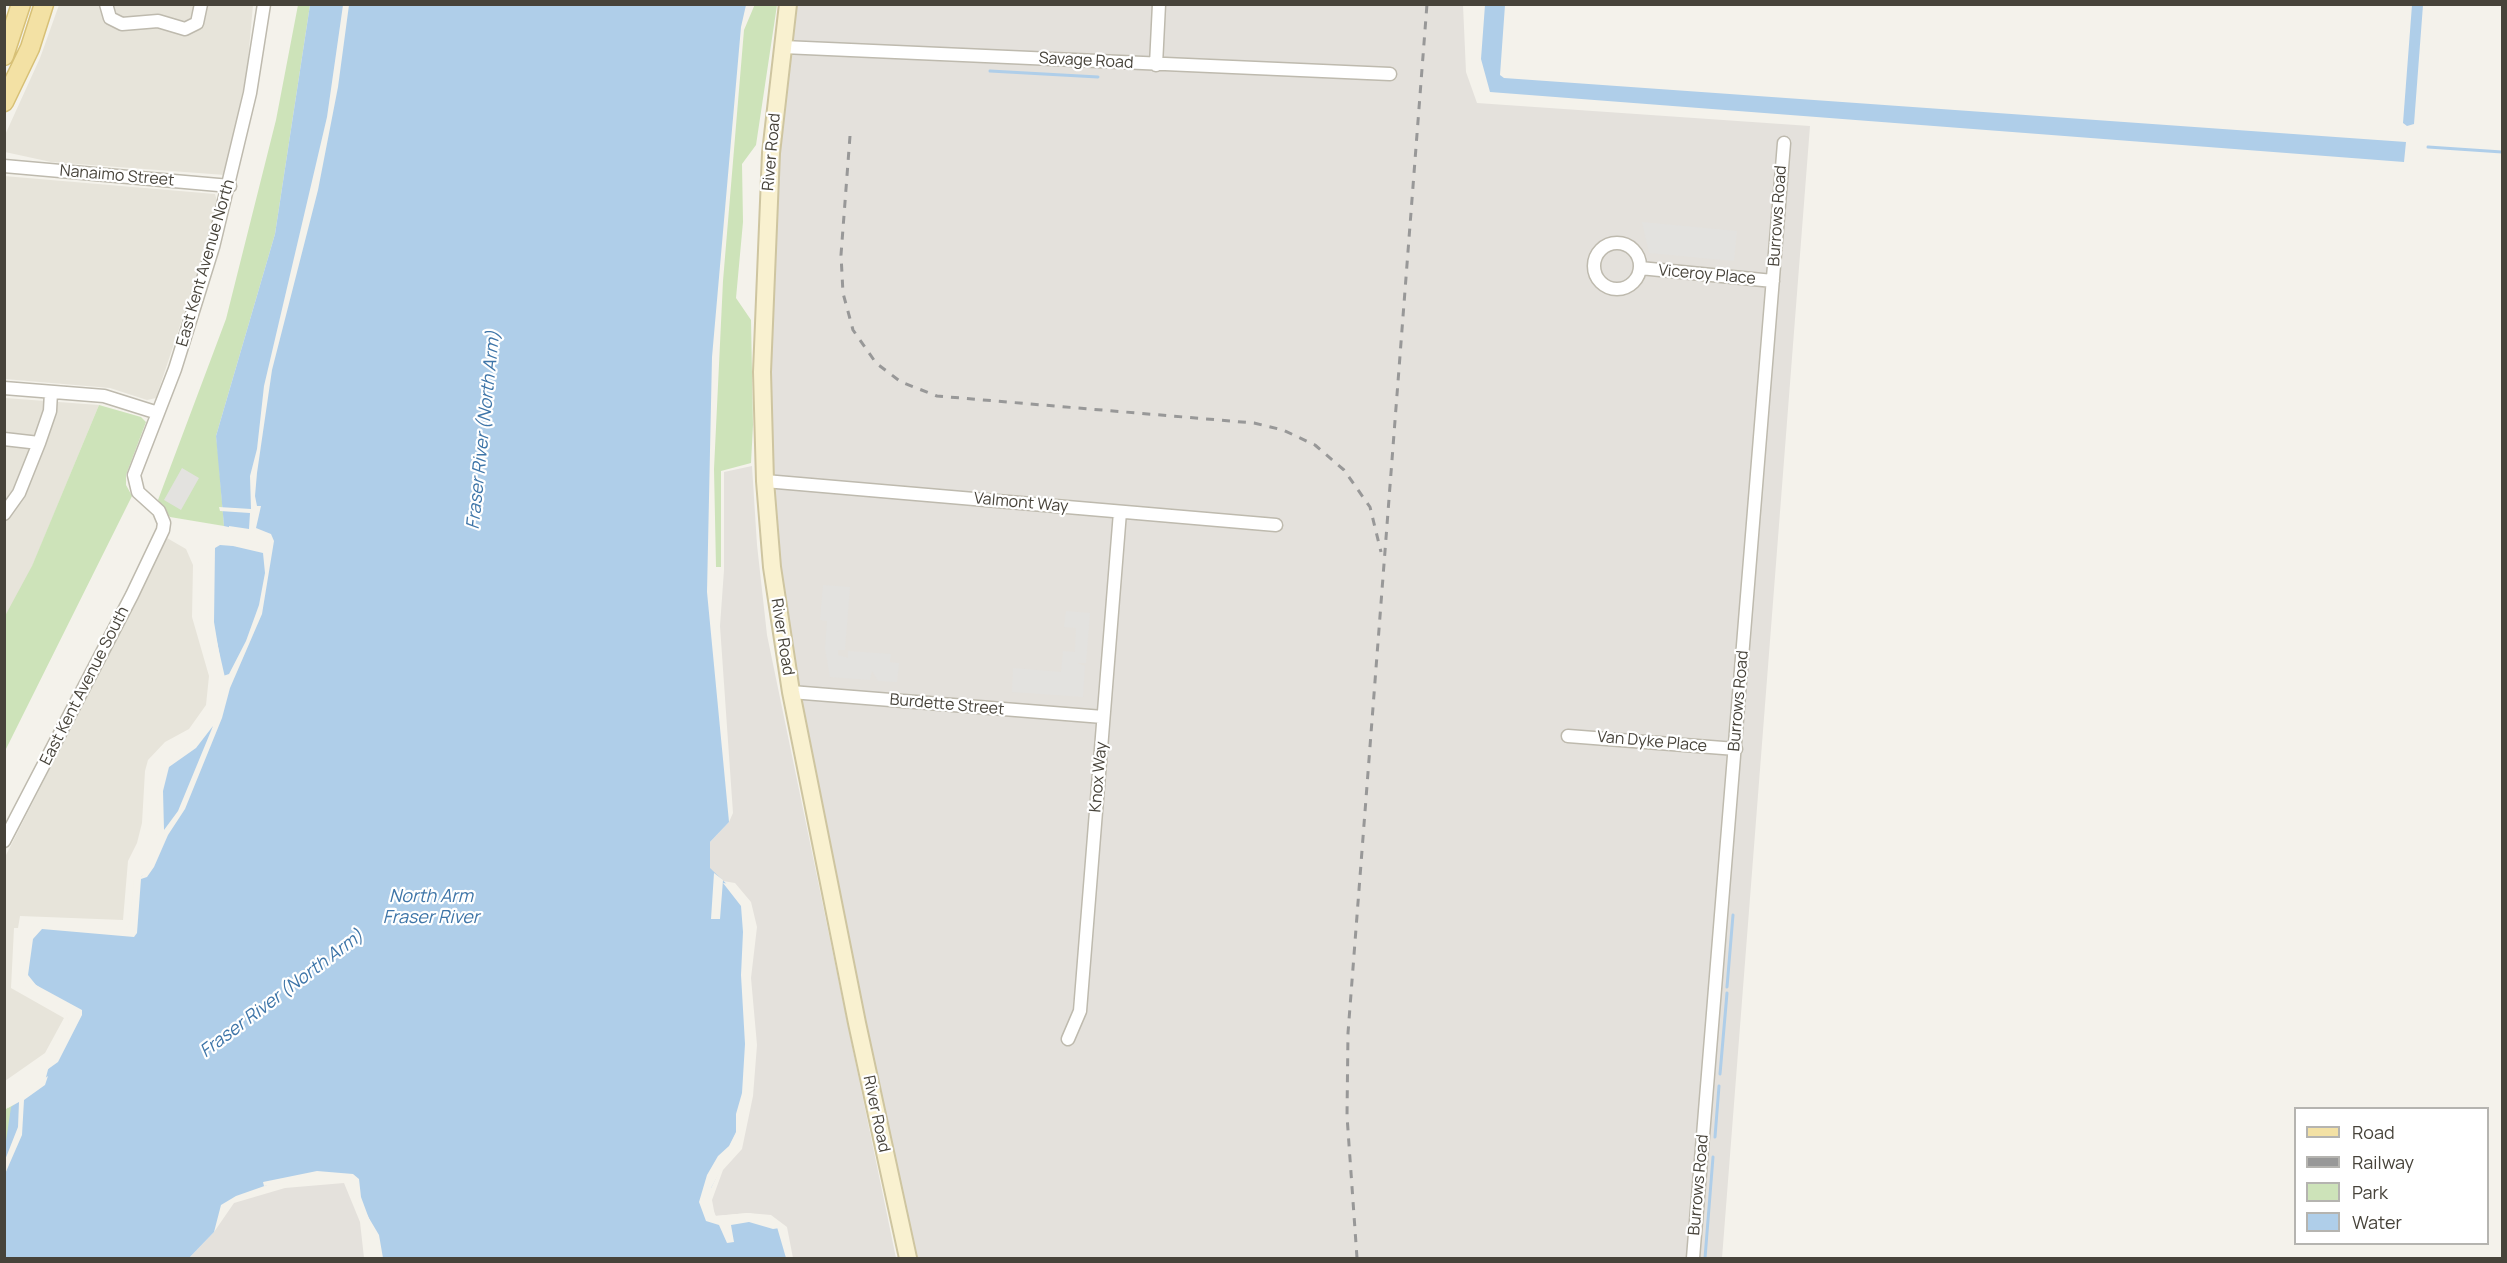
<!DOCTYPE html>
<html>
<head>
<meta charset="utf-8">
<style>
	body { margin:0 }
	#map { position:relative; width:2507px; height:1263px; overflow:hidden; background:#f4f2eb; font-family:Manrope,sans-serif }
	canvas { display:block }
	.frame { position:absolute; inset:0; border:6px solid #47433a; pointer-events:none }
	.legend { position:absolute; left:2294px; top:1107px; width:195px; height:138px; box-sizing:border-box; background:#fff; border:2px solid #b5b4b0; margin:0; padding:8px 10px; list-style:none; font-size:18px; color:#47433a }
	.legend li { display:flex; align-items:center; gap:12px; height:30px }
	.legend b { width:30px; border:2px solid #b5b4b0 }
</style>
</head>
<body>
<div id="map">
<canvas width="2507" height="1263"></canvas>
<div class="frame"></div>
<ul class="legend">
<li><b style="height:8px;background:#f3e1a4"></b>Road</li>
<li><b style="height:8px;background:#989898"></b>Railway</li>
<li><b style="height:16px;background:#cde3b9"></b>Park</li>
<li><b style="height:16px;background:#afcee9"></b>Water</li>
</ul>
</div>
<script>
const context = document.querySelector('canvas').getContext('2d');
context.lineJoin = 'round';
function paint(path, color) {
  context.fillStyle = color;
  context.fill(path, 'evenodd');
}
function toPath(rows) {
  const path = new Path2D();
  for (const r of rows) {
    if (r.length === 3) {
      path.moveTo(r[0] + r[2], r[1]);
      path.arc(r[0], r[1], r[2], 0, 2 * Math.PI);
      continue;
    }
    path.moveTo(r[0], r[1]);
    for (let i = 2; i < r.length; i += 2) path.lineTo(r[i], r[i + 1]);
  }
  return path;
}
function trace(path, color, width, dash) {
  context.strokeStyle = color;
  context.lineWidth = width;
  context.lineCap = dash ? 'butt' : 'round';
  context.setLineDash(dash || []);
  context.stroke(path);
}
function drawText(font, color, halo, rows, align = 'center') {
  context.font = font + ' Manrope,sans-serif';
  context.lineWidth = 4.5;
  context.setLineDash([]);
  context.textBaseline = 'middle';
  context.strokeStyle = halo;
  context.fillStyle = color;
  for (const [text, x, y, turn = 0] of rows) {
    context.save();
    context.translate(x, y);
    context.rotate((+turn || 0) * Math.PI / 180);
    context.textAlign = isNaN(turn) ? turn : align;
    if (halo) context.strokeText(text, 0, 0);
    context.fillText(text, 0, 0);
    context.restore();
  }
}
paint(toPath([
	[59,5,253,5,247,71,225,175,51,162,5,152,5,135,40,58],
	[4,176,215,194,218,204,206,247,156,398,147,400,110,388,5,379],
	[5,398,99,405,27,579,5,619],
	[167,538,186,549,193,565,192,617,209,676,206,705,189,729,165,742,148,760,145,771,142,823,137,843,128,861,123,920,20,916,18,928,14,928,11,988,64,1018,45,1053,5,1081,5,857]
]), '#e7e4da');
paint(toPath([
	[788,5,1463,5,1466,72,1477,103,1810,126,1722,1258,908,1258,791,692,762,372],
	[752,466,757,545,767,635,896,1258,793,1258,787,1227,771,1215,748,1213,715,1216,712,1200,723,1170,742,1149,753,1096,757,1045,751,978,757,927,751,902,735,883,723,881,710,869,710,842,729,822,733,813,720,626,724,570,724,472],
	[344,1183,360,1222,364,1258,189,1258,214,1232,234,1203,285,1188]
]), '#e4e1dc');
paint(toPath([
	[755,4,777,5,756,145,742,164,743,222,736,298,751,320,753,425,751,463,721,471,721,567,716,567,714,469,723,281,744,30],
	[298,5,310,5,275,234,216,436,218,452,343,5,219,464,224,526,170,517,158,500,226,319,276,120],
	[99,405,141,417,146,422,126,475,126,485,132,496,5,751,5,616,32,566],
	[16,1101,19,1102,5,1160,5,1110]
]), '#cde3b9');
paint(toPath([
	[1642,222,1737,231,1734,261,1649,253],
	[182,468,199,478,181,510,164,500],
	[823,585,850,587,845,650,838,650,838,655,848,658,848,651,891,654,890,662,899,663,897,682,878,681,872,671,870,680,830,677,825,649,827,621,820,620],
	[1066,611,1090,613,1086,663,1077,663,1085,666,1083,697,1012,692,1013,668,1061,672,1063,651,1075,652,1076,628,1064,627]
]), '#e3e2df');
paint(toPath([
	[310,5,746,5,741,27,712,357,707,592,729,822,710,842,710,868,736,893,744,905,746,1094,736,1138,707,1196,713,1217,746,1215,777,1227,786,1258,383,1258,379,1235,357,1198,352,1182,346,1177,313,1176,273,1183,236,1196,221,1205,214,1232,189,1258,5,1258,5,1148,11,1107,45,1081,50,1062,72,1023,67,1007,22,975,27,934,38,923,127,931,133,923,137,881,143,875,160,833,164,770,201,738,215,722,224,703,226,682,212,620,211,554,217,543,267,551,267,536,224,526,216,436,275,234],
	[1485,5,1505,5,1500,75,1504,78,2406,142,2404,162,1490,92,1481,59],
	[2412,5,2423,5,2414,124,2407,126,2403,123]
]), '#afcee9');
paint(toPath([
	[343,5,349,5,338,87,318,190,272,370,257,473,255,496,257,506,261,506,256,528,271,534,274,541,262,614,230,688,222,718,185,809,168,835,154,867,147,877,141,879,137,933,134,937,42,929,33,939,28,975,36,985,82,1010,82,1015,58,1062,44,1072,47,1061,69,1023,65,1009,29,991,19,977,24,933,38,920,126,928,130,922,134,880,142,876,157,832,158,784,162,769,171,757,198,739,216,715,222,699,223,676,229,674,246,641,259,605,265,573,263,553,233,546,220,545,215,548,214,622,220,658,209,620,208,553,215,542,222,539,265,549,267,541,266,539,229,530,229,526,249,529,250,513,220,511,219,507,251,509,250,476,257,449,264,386,327,117],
	[213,726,178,811,164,830,163,791,169,767,196,748],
	[714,873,723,880,720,919,711,919],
	[723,883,731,884,740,894,747,910,750,945,750,1078,749,1094,738,1139,711,1188,711,1206,716,1216,748,1213,760,1215,780,1228,773,1229,749,1222,731,1225,734,1242,727,1243,719,1225,706,1221,699,1202,707,1175,718,1156,729,1146,736,1132,736,1114,742,1093,745,1044,741,975,743,932,741,906],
	[48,1076,45,1085,24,1100,22,1135,5,1174,5,1160,18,1127,19,1102,8,1108,8,1105],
	[317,1171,353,1174,359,1179,361,1197,371,1224,355,1200,350,1184,345,1180,313,1179,264,1186,263,1182]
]), '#f4f2eb');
trace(toPath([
	[990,71,1098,77],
	[2428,147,2502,152],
	[1727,987,1733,915],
	[1720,1074,1727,993],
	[1715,1137,1719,1086],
	[1705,1258,1713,1157]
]), '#afcee9', 3);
const street = toPath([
	[106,4,110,18,122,24,158,21,185,29,197,23,201,4],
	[783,47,1390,74],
	[1156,65,1159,4],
	[4,166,230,186],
	[1617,266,23],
	[1640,268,1773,281],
	[4,388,104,396,158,413],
	[4,439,39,443],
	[765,481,1276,525],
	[4,514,19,493,39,443,50,411,51,392],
	[791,692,1103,717],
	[1568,736,1736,749],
	[4,841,132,595,163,530,164,523,159,511,138,492,134,475,175,369,213,247,250,93,264,4],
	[1068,1039,1080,1011,1120,512],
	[1693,1258,1784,143]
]);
const secondary = toPath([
	[788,4,771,153,762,372,765,481,772,567,791,692,857,1023,908,1258]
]);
const primary = toPath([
	[4,56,21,4],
	[4,102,30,48,44,4]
]);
trace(street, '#bebaae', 15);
trace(secondary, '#cec5a0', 20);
trace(primary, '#d7c076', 21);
trace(street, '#fff', 12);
trace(secondary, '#f9f1d0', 16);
trace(primary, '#f3e1a4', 18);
trace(toPath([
	[850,136,841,255,843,293,853,330,876,363,901,382,937,396,1254,423,1283,430,1315,445,1344,470,1370,507,1381,552],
	[1357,1258,1347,1116,1348,1033,1427,4]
]), '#989898', 3, [8, 8]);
drawText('16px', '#47433a', '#fff', [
	["Savage Road",1086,61,3],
	["River Road",772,152,-85],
	["Nanaimo Street",117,176,5],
	["Burrows Road",1778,216,-86],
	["East Kent Avenue North",206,263,-74],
	["Viceroy Place",1707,275,5],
	["Valmont Way",1021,503,5],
	["River Road",782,637,81],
	["East Kent Avenue South",85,686,-63],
	["Burrows Road",1739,701,-85],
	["Burdette Street",947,705,5],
	["Van Dyke Place",1652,742,5],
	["Knox Way",1099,777,-85],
	["River Road",876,1114,78],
	["Burrows Road",1699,1185,-85]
]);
drawText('italic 18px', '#3e75a8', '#fff', [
	["Fraser River (North Arm)",484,430,-84],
	["North Arm",431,897],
	["Fraser River",431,918],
	["Fraser River (North Arm)",282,994,-37]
]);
</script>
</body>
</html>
